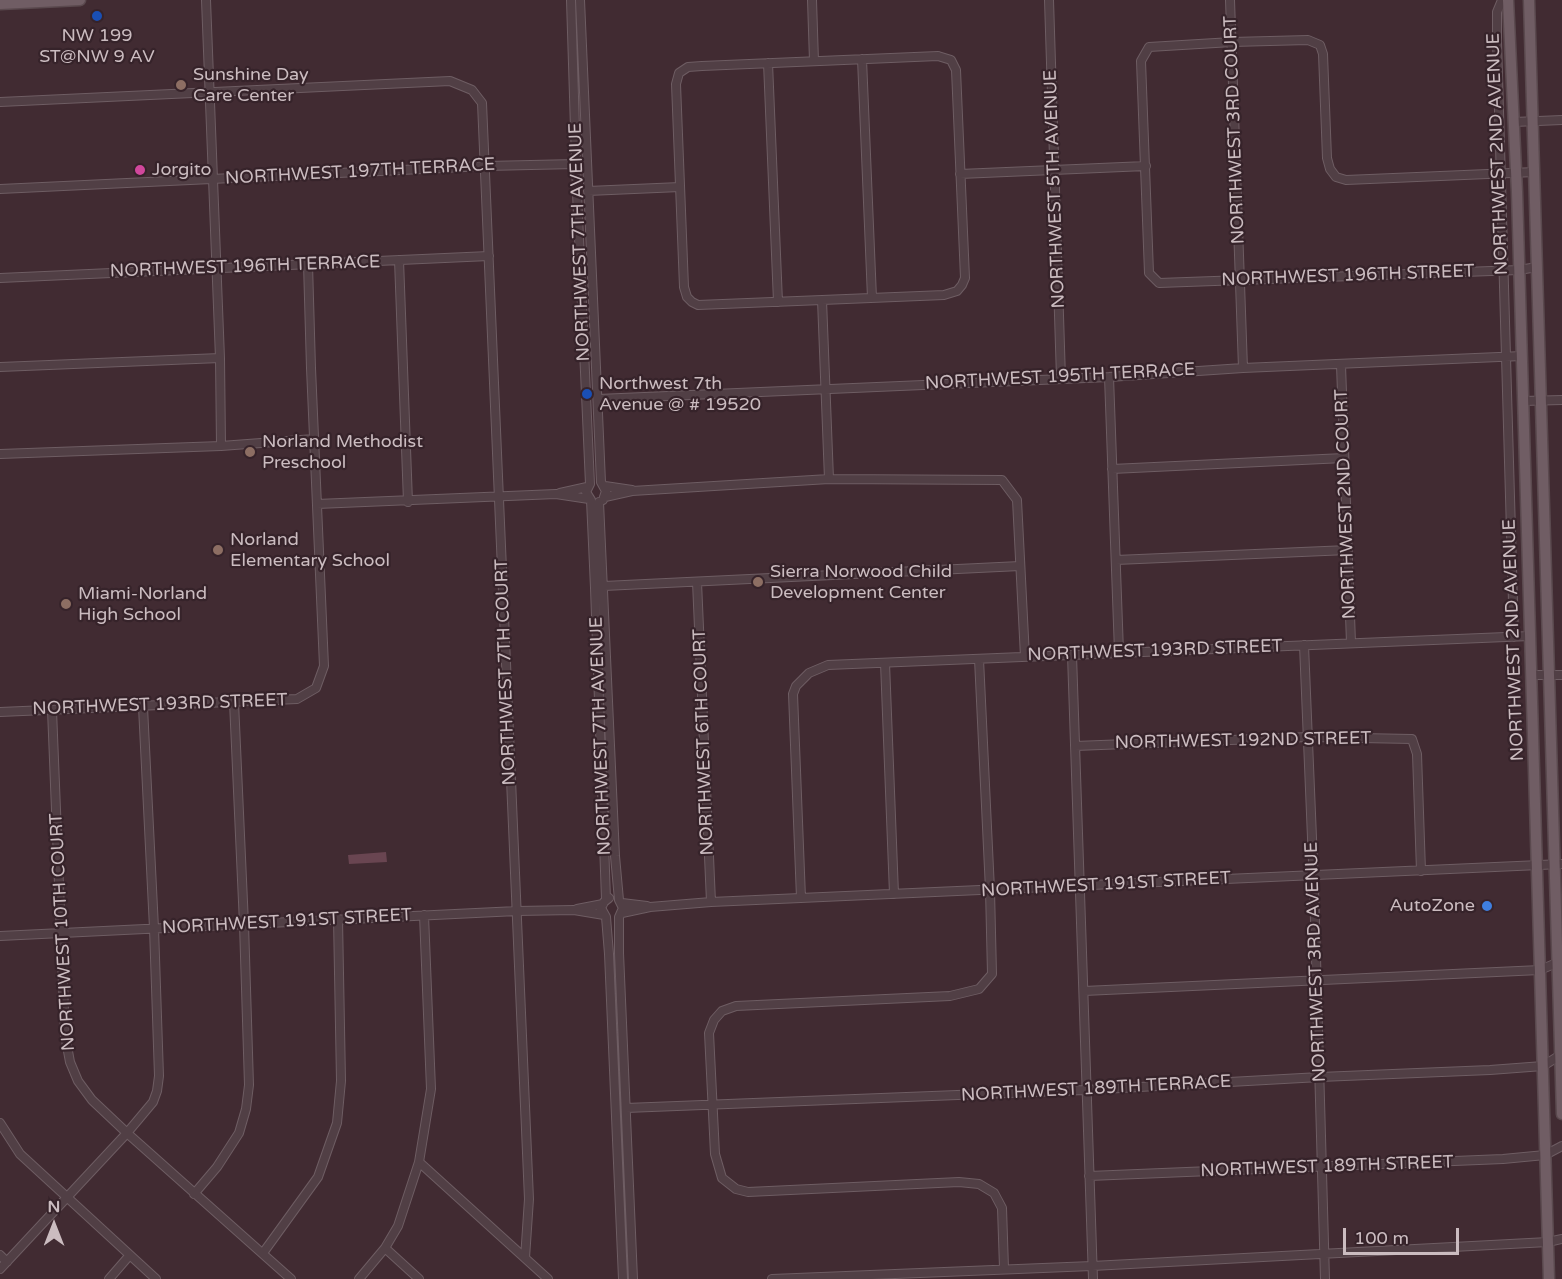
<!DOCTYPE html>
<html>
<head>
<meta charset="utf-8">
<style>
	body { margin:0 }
	#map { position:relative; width:1562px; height:1279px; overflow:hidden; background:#412b32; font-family:"Varela Round",sans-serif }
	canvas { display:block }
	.north { position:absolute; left:24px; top:1195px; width:60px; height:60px; -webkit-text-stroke:4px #36232a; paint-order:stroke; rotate:0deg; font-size:16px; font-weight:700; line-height:24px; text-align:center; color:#cbbcc0 }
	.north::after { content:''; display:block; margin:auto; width:21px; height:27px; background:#cbbcc0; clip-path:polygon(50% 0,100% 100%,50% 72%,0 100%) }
	.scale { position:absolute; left:1343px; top:1228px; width:116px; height:27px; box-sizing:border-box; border:3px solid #cbbcc0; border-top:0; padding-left:8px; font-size:18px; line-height:21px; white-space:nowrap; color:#cbbcc0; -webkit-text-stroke:4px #36232a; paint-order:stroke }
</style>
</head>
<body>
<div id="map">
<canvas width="1562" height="1279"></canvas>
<div class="north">N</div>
<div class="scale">100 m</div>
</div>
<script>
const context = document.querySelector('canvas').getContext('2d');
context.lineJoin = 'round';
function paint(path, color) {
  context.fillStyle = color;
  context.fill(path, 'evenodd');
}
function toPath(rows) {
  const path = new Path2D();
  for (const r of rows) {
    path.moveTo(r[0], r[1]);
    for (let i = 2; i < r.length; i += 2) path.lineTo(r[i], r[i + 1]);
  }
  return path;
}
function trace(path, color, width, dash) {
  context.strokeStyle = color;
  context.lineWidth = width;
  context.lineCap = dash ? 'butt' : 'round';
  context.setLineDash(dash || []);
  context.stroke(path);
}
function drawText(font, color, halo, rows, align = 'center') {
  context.font = font + ' "Varela Round",sans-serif';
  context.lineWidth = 4.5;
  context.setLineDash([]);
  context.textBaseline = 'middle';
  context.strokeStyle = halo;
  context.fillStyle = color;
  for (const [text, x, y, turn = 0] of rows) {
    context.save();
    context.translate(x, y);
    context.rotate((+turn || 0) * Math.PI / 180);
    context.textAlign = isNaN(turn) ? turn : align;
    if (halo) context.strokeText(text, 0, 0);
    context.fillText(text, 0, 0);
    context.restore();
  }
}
paint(toPath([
	[386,852,387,862,349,864,348,855]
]), '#694551');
const minor = toPath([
	[206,0,220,358,221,446],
	[571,0,577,193,590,484,586,492,591,500,595,588,606,899],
	[580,0,601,482,606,491,603,500],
	[812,0,814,61],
	[1049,0,1061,378],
	[1230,0,1243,368],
	[1502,0,1497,12,1497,41,1514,637],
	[938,56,951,60,956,70,965,278,962,285,957,291,944,295,822,300,698,305,692,302,687,297,684,287,676,84,679,73,688,67,702,66,938,56],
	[862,59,872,298],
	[768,63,778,302],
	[0,102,450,81,472,90,482,103,529,1199,525,1258],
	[1514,122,1562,120],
	[1535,172,1346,180,1336,177,1330,169,1327,158,1323,54,1320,45,1308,40,1232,42,1149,47,1141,61,1149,273,1159,283,1519,270,1537,267],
	[960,174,1146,166],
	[0,189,486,166,576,164],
	[588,191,680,187],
	[399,260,408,502],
	[0,278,489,256],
	[822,300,829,479],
	[1341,365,1351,643],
	[0,367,220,358],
	[1109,377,1119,652],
	[598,399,1109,377,1243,368,1522,356],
	[1523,401,1562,400],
	[0,454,221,446,314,439],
	[1112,469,1344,458],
	[605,486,632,490],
	[560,493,587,487],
	[605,497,632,491,829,479,1002,480,1017,500,1025,657],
	[599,502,615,856,619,900,623,908,619,917,619,953,633,1279],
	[317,504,556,494,589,499],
	[1116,560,1348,550],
	[697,582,711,902],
	[604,586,1020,566],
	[1304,645,1314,886,1325,1279],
	[1072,655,1093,1279],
	[979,659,990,890,992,974,979,989,950,996,736,1006,722,1011,714,1020,709,1033,715,1154,722,1178,736,1189,748,1192,959,1182,979,1184,994,1193,1002,1208,1004,1268],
	[885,663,894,894],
	[1531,675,1562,675],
	[52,710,65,1035,70,1062,78,1081,92,1100,127,1133,291,1279],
	[0,712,297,699,316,688,324,666,311,368,308,264],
	[1075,746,1309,737,1412,739,1417,754,1421,871],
	[609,898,604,902,601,908,606,917,609,954,623,1279],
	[801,898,793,694,796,686,809,673,828,665,1530,636],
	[622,903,647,906],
	[577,909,603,904],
	[622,913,650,907,711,902,1562,864],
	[0,936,517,911,574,910,604,915],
	[1084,991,1540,970,1561,961],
	[626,1108,1085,1090,1320,1077,1490,1070,1543,1066,1562,1054],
	[0,1123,20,1154,156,1279],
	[419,1162,548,1279],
	[1089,1176,1503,1159,1545,1155,1562,1146],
	[194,1194,217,1167,239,1133,246,1109,249,1085,244,924,234,702],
	[385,1248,419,1279],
	[263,1253,318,1177,337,1123,341,1081,338,919],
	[0,1255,7,1262],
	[0,1269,127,1133,153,1102,157,1091,159,1076,154,928,143,707],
	[109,1279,129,1256],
	[359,1279,385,1248,398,1226,419,1162,431,1089,424,915],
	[772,1279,1092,1266,1548,1242,1562,1239]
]);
const major = toPath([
	[1508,0,1517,192,1549,1279],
	[1529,0,1562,1114],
	[0,4,80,0]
]);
trace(minor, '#6e5d63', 10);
trace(major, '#5a494e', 13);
trace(minor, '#513f45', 8);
trace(major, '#705d64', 10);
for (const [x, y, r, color] of [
	[97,16,6,"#1a4fb4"],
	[181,85,6,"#8d6e63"],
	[140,170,6,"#d1479c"],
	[587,394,6,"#1a4fb4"],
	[250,452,6,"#8d6e63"],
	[218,550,6,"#8d6e63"],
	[758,582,6,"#8d6e63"],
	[66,604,6,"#8d6e63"],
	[1487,906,6,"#3f7fe0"]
]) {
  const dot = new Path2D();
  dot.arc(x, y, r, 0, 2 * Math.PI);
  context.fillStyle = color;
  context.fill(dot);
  trace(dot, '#36232a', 2);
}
drawText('18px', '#cbbcc0', '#36232a', [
	["NW 199",97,36,"center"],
	["ST@NW 9 AV",97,57,"center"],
	["Sunshine Day",193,75],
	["Care Center",193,96],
	["Jorgito",152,170],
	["Northwest 7th",599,384],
	["Avenue @ # 19520",599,405],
	["Norland Methodist",262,442],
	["Preschool",262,463],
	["Norland",230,540],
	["Elementary School",230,561],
	["Sierra Norwood Child",770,572],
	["Development Center",770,593],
	["Miami-Norland",78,594],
	["High School",78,615],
	["AutoZone",1475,906,"right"]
], 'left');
drawText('18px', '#cbbcc0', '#36232a', [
	["NORTHWEST 3RD COURT",1235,130,-92],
	["NORTHWEST 2ND AVENUE",1498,154,-92],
	["NORTHWEST 197TH TERRACE",360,172,-3],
	["NORTHWEST 5TH AVENUE",1055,189,-92],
	["NORTHWEST 7TH AVENUE",580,242,-92],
	["NORTHWEST 196TH TERRACE",245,267,-2],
	["NORTHWEST 196TH STREET",1348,276,-2],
	["NORTHWEST 195TH TERRACE",1060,377,-3],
	["NORTHWEST 2ND COURT",1346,504,-92],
	["NORTHWEST 2ND AVENUE",1514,640,-92],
	["NORTHWEST 193RD STREET",1155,651,-2],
	["NORTHWEST 7TH COURT",506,672,-92],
	["NORTHWEST 193RD STREET",160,705,-2],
	["NORTHWEST 7TH AVENUE",601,736,-92],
	["NORTHWEST 192ND STREET",1243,741,-1],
	["NORTHWEST 6TH COURT",704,742,-92],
	["NORTHWEST 191ST STREET",1106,885,-3],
	["NORTHWEST 191ST STREET",287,922,-3],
	["NORTHWEST 10TH COURT",63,932,-93],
	["NORTHWEST 3RD AVENUE",1316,962,-92],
	["NORTHWEST 189TH TERRACE",1096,1089,-3],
	["NORTHWEST 189TH STREET",1327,1167,-2]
]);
</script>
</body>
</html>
